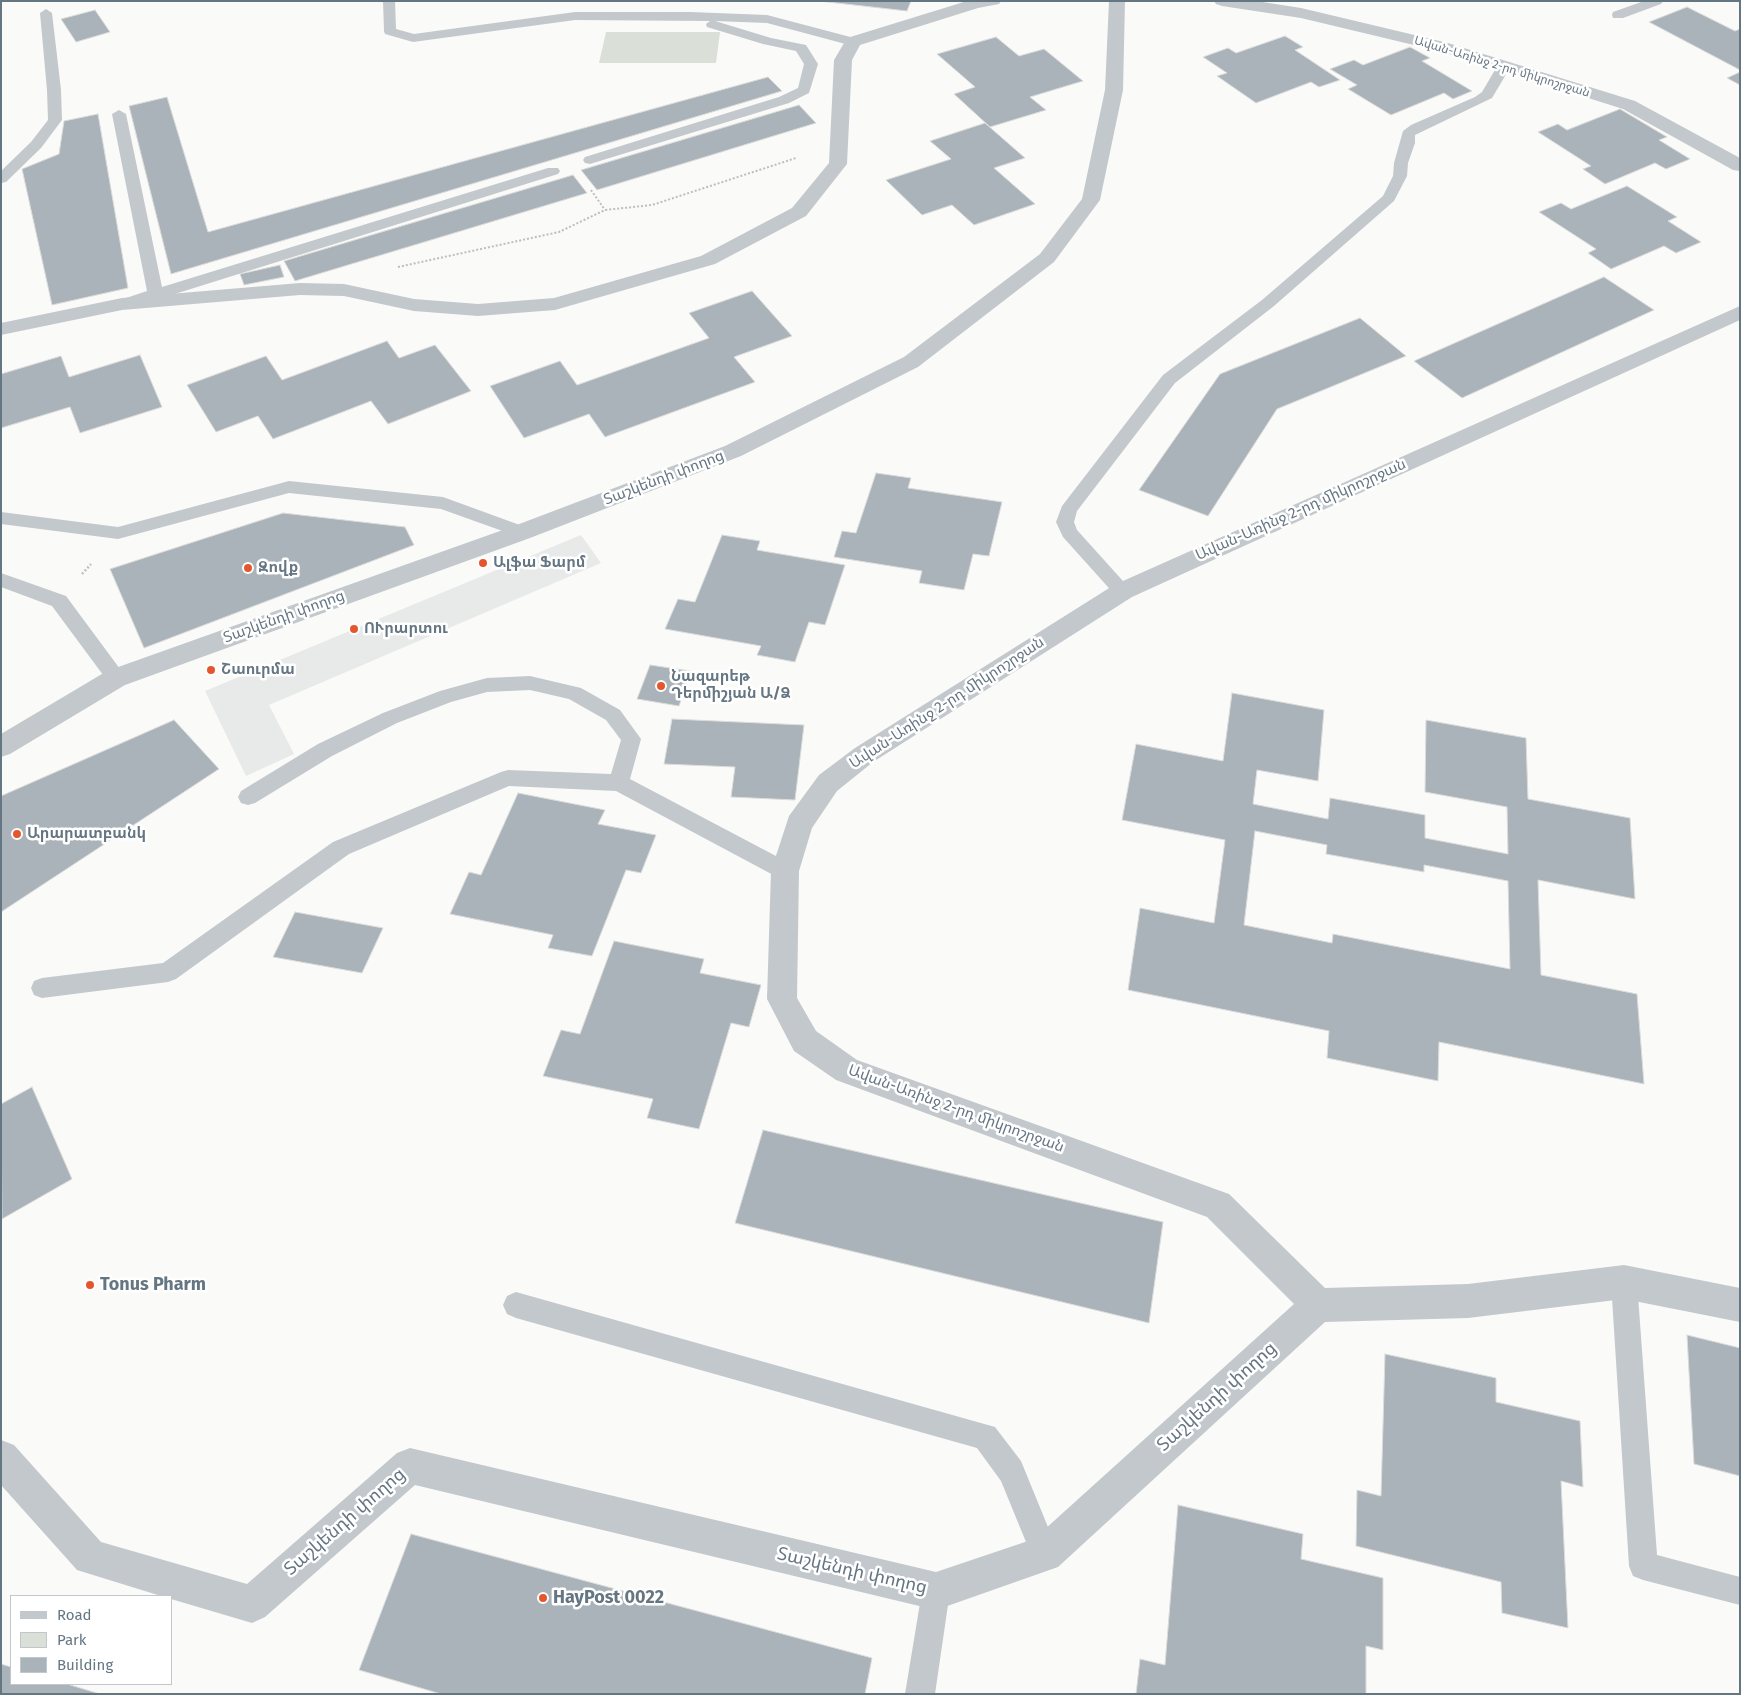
<!DOCTYPE html>
<html>
<head>
<meta charset="utf-8">
<style>
	body { margin:0 }
	#map { position:relative; width:1741px; height:1695px; overflow:hidden; background:#fafaf8; font-family:"Fira Sans",sans-serif }
	canvas { display:block }
	.frame { position:absolute; inset:0; border:2px solid #657683; pointer-events:none }
	.legend { position:absolute; left:10px; top:1595px; width:162px; height:90px; box-sizing:border-box; background:#fff; border:1px solid #c1c8cd; margin:0; padding:6px 9px; list-style:none; font-size:15px; color:#657683 }
	.legend li { display:flex; align-items:center; gap:10px; height:25px }
	.legend b { width:25px; border:1px solid #c1c8cd }
</style>
</head>
<body>
<div id="map">
<canvas width="1741" height="1695"></canvas>
<div class="frame"></div>
<ul class="legend">
<li><b style="height:6px;background:#c3c8cc"></b>Road</li>
<li><b style="height:14px;background:#dadfd7"></b>Park</li>
<li><b style="height:14px;background:#aab3b9"></b>Building</li>
</ul>
</div>
<script>
const context = document.querySelector('canvas').getContext('2d');
context.lineJoin = 'round';
function paint(path, color) {
  context.fillStyle = color;
  context.fill(path, 'evenodd');
}
function toPath(rows) {
  const path = new Path2D();
  for (const r of rows) {
    path.moveTo(r[0], r[1]);
    for (let i = 2; i < r.length; i += 2) path.lineTo(r[i], r[i + 1]);
  }
  return path;
}
function trace(path, color, width, dash) {
  context.strokeStyle = color;
  context.lineWidth = width;
  context.lineCap = dash ? 'butt' : 'round';
  context.setLineDash(dash || []);
  context.stroke(path);
}
function drawText(font, color, halo, rows, align = 'center') {
  context.font = font + ' "Fira Sans","Noto Sans Armenian",sans-serif';
  context.lineWidth = 5;
  context.setLineDash([]);
  context.textBaseline = 'middle';
  context.strokeStyle = halo;
  context.fillStyle = color;
  for (const [text, x, y, turn = 0] of rows) {
    context.save();
    context.translate(x, y);
    context.rotate((+turn || 0) * Math.PI / 180);
    context.textAlign = isNaN(turn) ? turn : align;
    if (halo) context.strokeText(text, 0, 0);
    context.fillText(text, 0, 0);
    context.restore();
  }
}
paint(toPath([
	[581,535,601,563,269,705,294,754,246,776,205,691]
]), '#e8e9e9');
paint(toPath([
	[606,32,720,32,716,63,599,63]
]), '#dadfd7');
const building = toPath([
	[819,1,911,1,907,11,819,1],
	[1687,7,1735,31,1740,29,1740,70,1649,22,1687,7],
	[95,10,110,32,76,42,61,19,95,10],
	[1285,36,1303,47,1295,50,1340,80,1319,87,1311,82,1256,103,1217,76,1227,73,1203,57,1228,48,1236,53,1285,36],
	[996,37,1019,56,1044,49,1083,81,1030,97,1046,110,990,127,954,94,975,87,937,54,996,37],
	[1410,47,1430,58,1422,61,1472,91,1453,99,1444,93,1391,115,1348,89,1357,85,1330,69,1354,60,1363,65,1410,47],
	[1740,72,1740,85,1727,78,1740,72],
	[768,77,782,91,171,274,129,106,167,97,208,232,768,77],
	[799,105,816,123,597,190,581,170,799,105],
	[1620,109,1667,137,1659,140,1690,159,1666,169,1655,163,1605,184,1583,169,1591,166,1538,132,1558,124,1567,130,1620,109],
	[98,114,128,288,52,305,22,169,59,154,64,121,98,114],
	[985,123,1025,158,994,168,1035,204,974,225,952,205,922,215,886,180,951,159,930,141,985,123],
	[573,175,587,193,295,281,284,261,573,175],
	[1627,186,1677,217,1668,221,1701,242,1676,253,1664,246,1611,269,1588,253,1596,249,1539,212,1561,203,1571,209,1627,186],
	[280,265,284,277,244,285,240,274,280,265],
	[1604,277,1654,310,1462,398,1414,361,1604,277],
	[752,291,792,336,734,357,755,382,605,437,589,414,524,438,490,386,560,361,577,385,709,338,689,313,752,291],
	[1360,318,1406,356,1277,409,1208,516,1139,490,1220,374,1360,318],
	[387,341,399,358,435,345,471,391,388,424,371,401,273,439,258,416,216,432,187,385,266,356,282,380,387,341],
	[140,355,162,407,80,433,70,407,1,428,1,374,61,356,69,377,140,355],
	[876,473,911,478,908,488,1002,502,989,556,973,554,964,590,919,583,922,571,834,557,842,531,856,533,876,473],
	[283,513,405,527,414,545,144,648,110,569,283,513],
	[722,535,760,541,757,550,845,565,825,625,809,622,795,662,757,655,761,646,665,629,678,599,695,602,722,535],
	[650,665,691,671,679,706,637,699,650,665],
	[1232,693,1324,710,1318,781,1257,770,1253,804,1328,819,1330,798,1425,815,1425,838,1508,854,1507,807,1425,792,1426,720,1526,738,1528,799,1630,818,1635,899,1538,880,1541,975,1637,994,1644,1084,1439,1042,1438,1081,1327,1058,1329,1031,1128,990,1140,908,1214,923,1225,840,1122,820,1136,744,1223,761,1232,693],
	[1255,831,1327,845,1326,854,1424,872,1424,865,1508,881,1510,969,1333,934,1332,943,1244,925,1255,831],
	[672,719,804,725,795,800,731,797,735,767,664,764,672,719],
	[174,720,219,769,1,912,1,796,174,720],
	[518,793,605,810,598,824,656,835,641,873,626,870,592,956,548,948,553,935,450,914,469,872,481,875,518,793],
	[295,912,383,928,362,973,273,957,295,912],
	[614,941,704,959,700,973,761,985,749,1027,731,1023,699,1129,647,1118,653,1099,543,1076,561,1030,580,1034,614,941],
	[32,1087,72,1179,2,1219,1,1104,32,1087],
	[763,1130,1163,1222,1149,1323,735,1223,763,1130],
	[1687,1335,1740,1348,1740,1476,1694,1464,1687,1335],
	[1385,1354,1496,1378,1496,1402,1580,1421,1583,1487,1561,1481,1568,1628,1502,1613,1501,1582,1356,1546,1357,1490,1381,1496,1385,1354],
	[1178,1505,1303,1534,1301,1559,1383,1578,1383,1650,1366,1646,1366,1694,1136,1694,1140,1659,1165,1665,1178,1505],
	[411,1534,872,1658,865,1694,441,1694,359,1670,411,1534],
	[1,1664,11,1667,11,1684,67,1684,100,1694,1,1694,1,1664]
]);
paint(building, '#aab3b9');
trace(building, '#dcdcda', 1);
trace(toPath([
	[591,190,605,210],
	[398,267,559,232,605,210,652,205,796,158]
]), '#bbbfc2', 2, [2, 2]);
trace(toPath([
	[82,574,91,564]
]), '#bbbfc2', 2.5, [2, 2]);
paint(toPath([
	[383,1,395,1,396,29,414,34,575,12,690,12,767,15,858,39,860,42,853,46,767,23,715,21,771,38,806,45,818,64,809,93,789,103,590,164,585,163,583,160,585,157,779,97,798,88,804,64,796,51,763,44,707,27,706,24,710,21,575,20,413,42,385,34,384,31,383,1],
	[1644,1,1663,1,1661,4,1623,18,1613,18,1612,15,1613,12,1644,1],
	[46,9,52,13,61,90,62,120,41,148,6,182,1,183,1,171,31,142,48,120,47,90,40,13,46,9],
	[1504,62,1511,66,1492,98,1415,135,1415,143,1408,163,1407,176,1394,201,1274,306,1175,383,1077,511,1074,522,1077,530,1132,591,1130,596,1123,598,1116,596,1063,537,1056,522,1062,506,1163,375,1262,300,1383,196,1393,176,1394,163,1403,131,1411,125,1475,97,1482,92,1499,63,1504,62],
	[119,110,126,114,162,287,548,168,558,168,560,171,558,174,162,298,129,307,123,305,121,302,123,299,147,291,112,114,119,110],
	[289,481,443,497,528,528,531,532,528,536,522,538,441,509,289,493,118,539,1,524,1,512,118,527,289,481],
	[1,573,66,596,123,673,126,678,123,683,116,685,109,683,52,606,1,587,1,573],
	[530,676,581,688,620,710,641,739,630,779,793,865,796,871,793,877,785,880,777,877,616,791,509,786,349,854,176,979,168,982,42,998,34,995,31,988,34,981,42,978,163,963,333,842,501,772,508,770,611,774,621,740,606,720,569,699,530,690,487,692,451,702,397,723,332,756,255,803,248,805,241,803,238,797,241,791,318,744,383,713,440,691,487,678,530,676],
	[1624,1269,1633,1273,1637,1282,1657,1555,1740,1577,1740,1605,1643,1580,1633,1576,1629,1566,1611,1282,1615,1273,1624,1269],
	[516,1292,995,1427,1021,1461,1059,1554,1055,1564,1045,1568,1035,1564,1001,1481,977,1448,516,1318,507,1314,503,1305,507,1296,516,1292],
	[936,1577,946,1581,950,1591,935,1694,905,1694,922,1591,926,1581,936,1577]
]), '#c3c8cc');
paint(toPath([
	[967,1,1001,1,999,4,978,8,860,45,852,60,847,164,806,216,715,264,555,310,478,316,414,311,344,296,300,295,122,310,1,335,1,323,122,298,300,283,344,284,414,299,478,304,554,298,701,256,792,208,829,163,834,60,847,38,967,1],
	[1109,1,1125,1,1123,90,1100,200,1054,262,918,367,741,456,530,538,125,685,10,754,1,757,1,734,107,671,514,526,725,446,904,357,1040,254,1082,199,1105,90,1109,1],
	[1214,1,1256,1,1301,8,1448,43,1635,101,1740,158,1740,171,1733,170,1623,109,1443,52,1301,18,1222,6,1216,4,1214,1],
	[1740,306,1740,320,1132,597,873,762,837,791,812,828,799,871,797,998,816,1031,857,1060,1229,1194,1325,1288,1468,1284,1624,1265,1740,1288,1740,1322,1624,1299,1468,1318,1325,1322,1058,1567,936,1610,415,1485,265,1617,252,1623,171,1599,171,1596,161,1596,77,1570,1,1485,1,1440,14,1445,101,1542,247,1584,397,1453,410,1448,936,1572,1034,1539,1294,1304,1207,1217,836,1080,794,1051,767,999,771,871,789,816,819,775,855,748,1114,585,1740,306]
]), '#c3c8cc');
for (const [x, y, r, color] of [
	[483,563,5,"#e4572e"],
	[248,568,5,"#e4572e"],
	[354,629,5,"#e4572e"],
	[211,670,5,"#e4572e"],
	[661,686,5,"#e4572e"],
	[17,834,5,"#e4572e"],
	[90,1285,5,"#e4572e"],
	[543,1598,5,"#e4572e"]
]) {
  const dot = new Path2D();
  dot.arc(x, y, r, 0, 2 * Math.PI);
  context.fillStyle = color;
  context.fill(dot);
  trace(dot, '#fff', 2);
}
drawText('12px', '#657683', '#fff', [
	["Ավան-Առինջ 2-րդ միկրոշրջան",1502,67,17]
]);
drawText('15px', '#657683', '#fff', [
	["Տաշկենդի փողոց",664,478,-21],
	["Ավան-Առինջ 2-րդ միկրոշրջան",1301,510,-24],
	["Տաշկենդի փողոց",284,617,-20],
	["Ավան-Առինջ 2-րդ միկրոշրջան",947,703,-33],
	["Ավան-Առինջ 2-րդ միկրոշրջան",956,1109,20]
]);
drawText('bold 15px', '#657683', '#fff', [
	["Ալֆա Ֆարմ",493,563],
	["Զովք",258,568],
	["ՈՒրարտու",364,629],
	["Շաուրմա",221,670],
	["Նազարեթ",671,677],
	["Դերմիշյան Ա/Ձ",671,694],
	["Արարատբանկ",27,834]
], 'left');
drawText('bold 18px', '#657683', '#fff', [
	["Tonus Pharm",100,1285],
	["HayPost 0022",553,1598]
], 'left');
drawText('18px', '#657683', '#fff', [
	["Տաշկենդի փողոց",1217,1397,-42],
	["Տաշկենդի փողոց",345,1522,-41],
	["Տաշկենդի փողոց",852,1571,13]
]);
</script>
</body>
</html>
